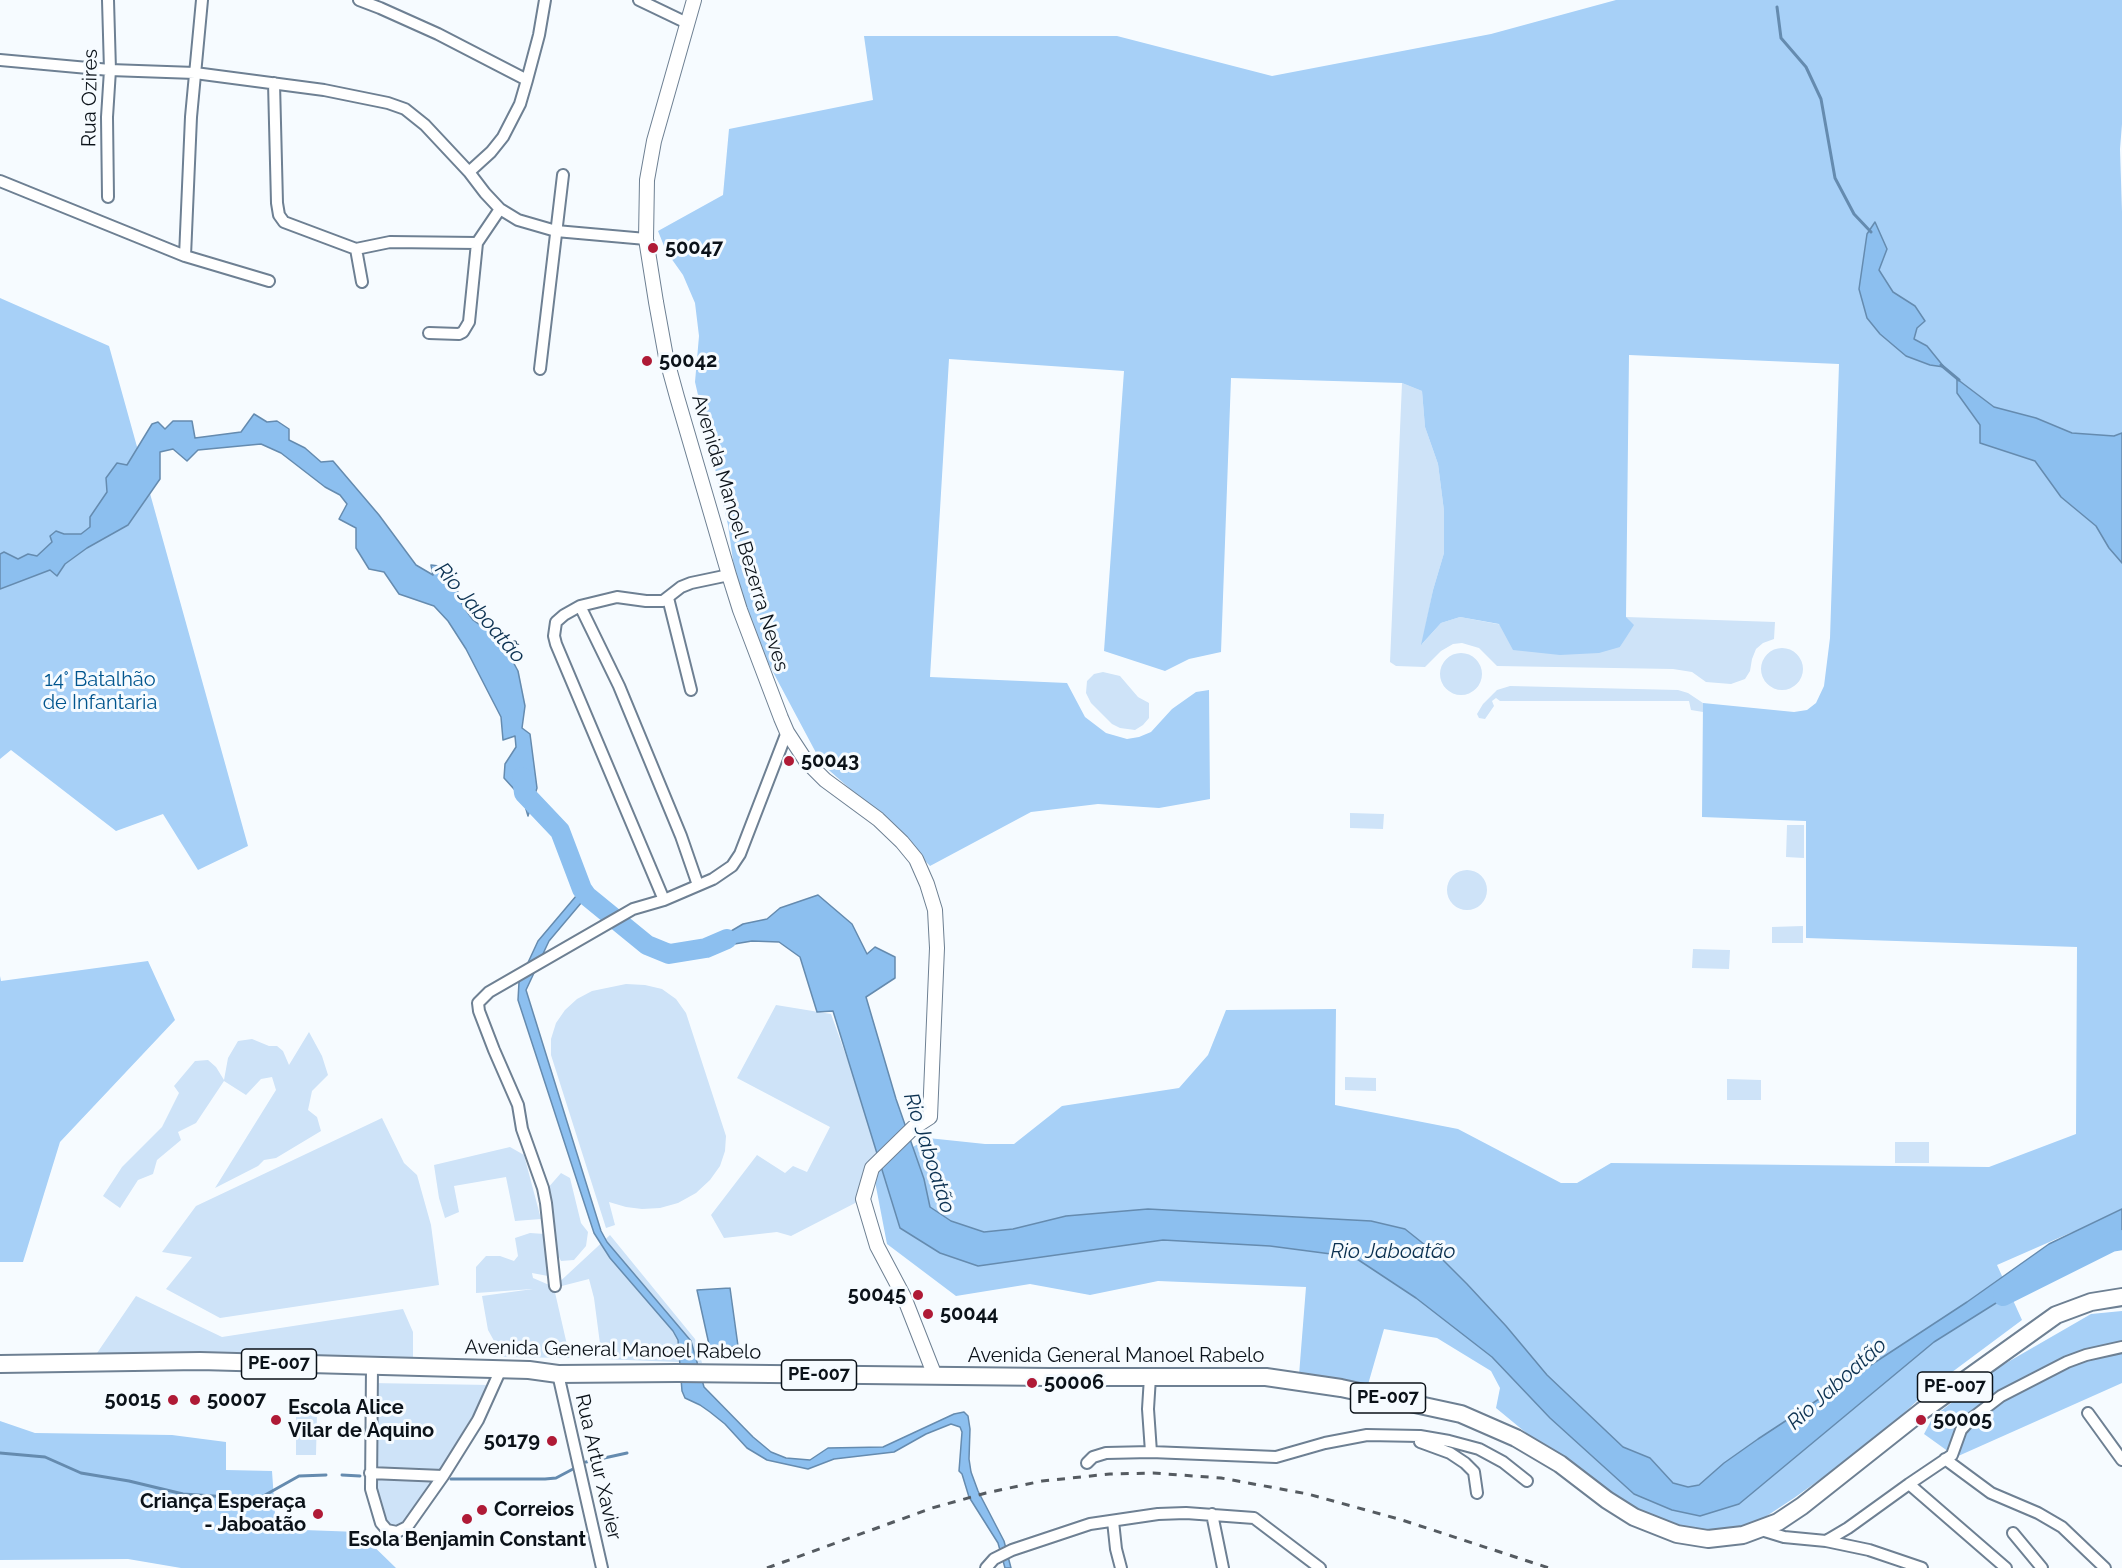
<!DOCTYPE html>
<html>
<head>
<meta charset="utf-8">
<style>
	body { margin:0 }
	canvas { display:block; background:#f6fbff }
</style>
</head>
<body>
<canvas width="2122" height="1568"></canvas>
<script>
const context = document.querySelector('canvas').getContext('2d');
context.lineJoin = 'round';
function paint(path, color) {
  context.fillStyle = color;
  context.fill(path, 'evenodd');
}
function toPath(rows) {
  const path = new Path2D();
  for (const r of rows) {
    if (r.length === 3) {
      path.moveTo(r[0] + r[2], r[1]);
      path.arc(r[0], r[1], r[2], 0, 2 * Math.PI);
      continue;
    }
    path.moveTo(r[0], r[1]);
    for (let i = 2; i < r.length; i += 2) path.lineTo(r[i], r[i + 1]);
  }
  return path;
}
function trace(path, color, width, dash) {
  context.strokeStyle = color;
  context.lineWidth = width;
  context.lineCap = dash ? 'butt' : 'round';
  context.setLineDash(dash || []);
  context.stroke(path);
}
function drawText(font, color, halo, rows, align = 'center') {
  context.font = font + ' Raleway,sans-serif';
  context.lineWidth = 6;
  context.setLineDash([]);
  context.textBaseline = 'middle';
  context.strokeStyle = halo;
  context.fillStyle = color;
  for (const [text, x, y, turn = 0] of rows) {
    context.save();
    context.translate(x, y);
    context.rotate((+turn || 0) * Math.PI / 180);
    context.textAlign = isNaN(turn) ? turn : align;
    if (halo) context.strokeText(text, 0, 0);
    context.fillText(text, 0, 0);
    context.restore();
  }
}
paint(toPath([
	[1402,383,1422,391,1425,427,1438,464,1444,511,1444,553,1433,590,1422,644,1441,623,1460,617,1620,647,1625,638,1626,617,1775,622,1774,639,1763,643,1756,649,1752,659,1750,671,1745,679,1731,684,1706,682,1692,672,1673,669,1497,666,1479,648,1462,643,1453,644,1441,651,1425,667,1396,666,1390,662],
	[1782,669,21],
	[1461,674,21],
	[1103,672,1120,676,1138,697,1149,703,1149,718,1143,725,1135,730,1120,728,1112,724,1091,703,1086,693,1087,681,1094,674],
	[1510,686,1678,690,1688,693,1703,703,1703,712,1691,710,1689,701,1500,701,1496,698,1492,701,1494,706,1485,719,1479,718,1477,714,1483,704,1497,690],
	[1350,813,1384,814,1383,829,1350,828],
	[1787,825,1804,825,1804,858,1786,857],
	[1467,890,20],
	[1803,926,1803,943,1772,943,1772,927],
	[1693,949,1730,950,1729,969,1692,968],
	[626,984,645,985,662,989,676,999,686,1013,726,1136,725,1151,720,1166,710,1180,696,1193,678,1203,660,1208,642,1209,626,1207,609,1202,615,1225,606,1228,551,1055,551,1039,556,1023,565,1010,577,999,592,991],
	[776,1005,831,1014,876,1139,877,1162,863,1199,791,1236,777,1232,724,1238,711,1215,757,1155,785,1173,793,1166,807,1172,830,1127,737,1078],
	[309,1032,322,1056,328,1075,312,1091,308,1110,317,1117,321,1131,276,1158,264,1160,258,1166,215,1188,276,1090,272,1077,261,1079,246,1095,224,1081,196,1123,178,1132,181,1140,157,1160,153,1174,138,1180,120,1208,103,1196,122,1167,162,1127,179,1093,174,1086,195,1061,208,1060,216,1067,224,1080,228,1058,238,1041,252,1039,269,1046,277,1046,283,1051,289,1065],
	[1345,1077,1376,1078,1376,1091,1345,1090],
	[1727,1079,1761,1080,1761,1100,1727,1100],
	[382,1118,404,1163,417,1175,431,1225,439,1285,220,1318,166,1289,192,1257,162,1252,196,1206],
	[1895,1142,1929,1142,1929,1163,1895,1163],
	[510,1147,524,1155,541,1219,515,1221,506,1177,454,1186,459,1212,445,1218,439,1198,434,1165],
	[561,1173,570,1178,581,1223,588,1232,586,1246,574,1260,561,1261,558,1255,559,1270,555,1274,548,1276,532,1273,533,1278,554,1287,610,1235,695,1339,702,1363,602,1359,594,1298,589,1279,554,1288,570,1358,503,1357,488,1330,482,1296,533,1289,476,1293,476,1267,486,1256,500,1256,514,1261,518,1256,515,1238,530,1233,545,1234,557,1250,552,1236,547,1189],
	[136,1296,222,1337,403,1309,413,1332,413,1358,195,1353,95,1356],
	[370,1383,491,1385,405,1528,389,1531,369,1473],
	[296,1413,317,1413,316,1455,296,1455]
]), '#cee3f8');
paint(toPath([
	[1616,0,2122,0,2122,124,2120,149,2122,212,2122,1219,2070,1233,1997,1265,2022,1320,1932,1387,1874,1441,1794,1498,1750,1527,1716,1533,1677,1529,1610,1495,1542,1446,1496,1408,1500,1388,1491,1371,1437,1338,1384,1329,1367,1388,1299,1375,1306,1287,1158,1281,1090,1295,1030,1284,956,1296,887,1244,873,1171,928,1138,985,1144,1014,1144,1062,1106,1179,1088,1208,1055,1226,1010,1336,1009,1335,1105,1458,1129,1561,1183,1577,1183,1611,1163,1989,1167,2076,1134,2077,947,1806,938,1806,821,1702,817,1703,703,1794,712,1807,710,1816,703,1824,686,1830,638,1839,364,1629,355,1626,617,1634,625,1620,647,1599,653,1560,655,1513,650,1499,624,1460,617,1441,623,1421,645,1433,590,1444,553,1444,511,1438,464,1425,427,1422,391,1402,383,1231,378,1221,652,1189,659,1165,671,1104,651,1124,371,949,359,930,677,1067,683,1085,717,1106,733,1127,739,1139,737,1151,732,1172,709,1196,692,1209,690,1210,799,1159,808,1098,804,1031,812,930,866,883,818,822,764,740,610,728,525,695,382,699,336,695,303,683,275,666,251,658,231,723,195,729,129,873,100,864,36,1117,36,1272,76,1491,34],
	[0,298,109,346,248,846,198,870,163,814,116,831,11,750,0,759],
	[148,961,175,1020,60,1142,23,1262,0,1262,0,976,1,981],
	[2122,1311,2122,1383,1956,1457,1924,1434,1933,1417,1994,1370,2091,1314],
	[0,1421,35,1433,172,1435,226,1442,226,1470,272,1471,276,1529,359,1532,396,1568,181,1568,128,1559,0,1560]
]), '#a7d0f7');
const water = toPath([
	[1875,222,1887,249,1879,270,1893,292,1915,306,1925,321,1917,328,1914,339,1927,346,1944,367,1930,365,1906,356,1880,334,1867,318,1859,289,1867,234,1875,222],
	[1957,379,1994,407,2036,418,2072,433,2114,436,2122,433,2122,563,2109,548,2096,526,2061,497,2035,461,1980,443,1980,425,1957,393,1957,379],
	[254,414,267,422,277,421,289,429,289,440,305,448,321,462,333,461,379,515,416,565,433,575,431,565,439,566,446,579,456,581,458,593,463,606,473,620,494,635,505,647,518,671,525,706,522,728,530,734,537,788,528,816,523,799,504,778,505,764,516,747,515,736,503,740,501,717,466,649,448,621,434,606,399,594,384,572,369,569,356,548,356,528,339,519,347,504,340,495,325,487,281,453,261,444,198,450,187,461,173,449,160,452,160,479,128,525,87,548,65,564,57,576,50,570,0,589,0,554,4,552,18,559,28,554,37,556,52,542,50,536,56,531,64,534,81,534,90,527,90,517,107,492,106,478,117,463,127,465,152,424,158,422,165,429,173,421,192,421,195,438,241,432,254,414],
	[582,889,587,896,549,941,526,990,601,1231,607,1242,691,1341,704,1387,753,1437,771,1452,786,1458,810,1460,828,1448,883,1447,954,1414,964,1412,968,1416,970,1429,969,1459,971,1472,978,1491,1004,1541,1011,1568,1005,1568,998,1543,969,1497,962,1474,959,1471,962,1432,960,1427,951,1424,926,1434,894,1452,834,1459,808,1469,767,1460,747,1448,725,1424,710,1412,700,1405,685,1398,682,1391,678,1340,673,1331,610,1258,594,1233,518,1000,519,982,538,941,582,889],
	[818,895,852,924,867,954,875,947,895,957,895,978,866,997,896,1099,924,1179,930,1207,951,1221,984,1232,1013,1229,1066,1216,1148,1209,1371,1221,1405,1229,1440,1257,1467,1284,1506,1326,1547,1375,1623,1447,1650,1458,1673,1483,1688,1487,1699,1485,1724,1463,1758,1439,1967,1302,2049,1244,2122,1209,2122,1242,2082,1249,1934,1342,1739,1504,1700,1516,1672,1510,1634,1494,1550,1418,1492,1357,1416,1298,1354,1257,1270,1246,1163,1240,978,1266,940,1253,900,1228,833,1011,817,1012,800,957,779,942,752,941,699,950,743,924,767,919,780,908,818,895],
	[730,1288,738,1346,710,1349,697,1290,730,1288]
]);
paint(water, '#8cbfef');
trace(water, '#658baf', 1.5);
trace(toPath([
	[1777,7,1781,38,1806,67,1821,99,1835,178,1854,214,1871,232],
	[1941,365,1959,380],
	[0,1453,45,1457,81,1473,129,1481,183,1494,258,1499,299,1476,326,1475],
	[586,1462,627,1453],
	[342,1475,360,1476],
	[451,1479,545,1479,556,1478,573,1469]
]), '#658baf', 3);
trace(toPath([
	[522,777,524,793,560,831,582,889,587,896,647,945,669,954,706,948,727,939],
	[2003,1296,2111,1242,2122,1240]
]), '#8cbfef', 20);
const minor = toPath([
	[359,0,380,8,438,34,527,80,520,104,503,137,491,152,469,172],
	[639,0,687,23],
	[0,60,110,70,195,73,324,90,388,103,405,109,425,125,469,172,485,193,500,209,518,220,556,231,646,239],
	[527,80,539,35,545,0],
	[274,83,277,203,279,215,284,222,356,249,390,242,477,243],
	[0,181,185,256,269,281],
	[108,197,107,117,110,70,108,0],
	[356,249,362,282],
	[185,256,191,117,202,0],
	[429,333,459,334,463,332,469,322,477,243,500,209],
	[540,369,563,175],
	[668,598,691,690],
	[580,606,617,597,646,601,663,601,681,587,691,583,729,575],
	[664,900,556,644,554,636,556,622,564,615,580,606,619,686,681,836,698,885],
	[555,1286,546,1203,543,1188,522,1129,518,1105,494,1050,479,1011,478,1003,489,992,633,909,664,900,713,879,732,866,740,854,787,732],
	[372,1367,371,1489,381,1523,387,1530,397,1532,407,1527,443,1476,478,1420,501,1369],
	[558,1374,602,1568],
	[2088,1413,2122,1460],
	[1420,1442,1450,1453,1465,1463,1474,1472,1477,1493],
	[1151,1452,1276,1457,1325,1443,1367,1435,1420,1436,1449,1441,1479,1449,1503,1462,1527,1481],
	[1945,1459,1991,1493,2038,1513,2062,1527,2105,1568],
	[1087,1463,1093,1457,1106,1453,1151,1452,1148,1409,1150,1377],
	[370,1473,443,1476],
	[1909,1484,1952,1455,1961,1430,1971,1419,2001,1396,2067,1362,2086,1355,2122,1347],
	[1212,1514,1223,1568],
	[1113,1521,1116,1549,1121,1568],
	[1758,1529,1784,1537,1826,1541,1869,1550,1922,1568],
	[2013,1533,2042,1568],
	[1826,1541,1848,1528,1909,1484,2006,1568],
	[986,1568,994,1559,1012,1550,1090,1524,1158,1514,1186,1513,1254,1518,1320,1568]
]);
const tertiary = toPath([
	[694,0,654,141,647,180,646,239,656,302,666,357,677,397,729,575,740,610,781,718,787,732,806,761,825,780,878,819,902,842,916,859,927,884,935,910,937,948,930,1117,913,1128,872,1168,863,1199,877,1246,904,1297,935,1376]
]);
const primary = toPath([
	[0,1364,200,1361,529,1370,558,1374,677,1373,1050,1377,1266,1377,1341,1388,1461,1414,1516,1438,1560,1464,1607,1500,1634,1517,1677,1534,1708,1539,1743,1535,1778,1522,1802,1506,1922,1411,2056,1315,2091,1302,2122,1297]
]);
trace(minor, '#6e8093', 14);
trace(tertiary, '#6e8093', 16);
trace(primary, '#6e8093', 20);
trace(minor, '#fff', 10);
trace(tertiary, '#fff', 14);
trace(primary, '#fff', 16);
trace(toPath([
	[767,1568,932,1508,986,1493,1042,1481,1110,1474,1153,1473,1221,1478,1308,1494,1402,1520,1549,1568]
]), '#555b61', 3, [8, 8]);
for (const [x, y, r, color] of [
	[653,248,6,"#af1a36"],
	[647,361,6,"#af1a36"],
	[789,761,6,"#af1a36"],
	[918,1295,6,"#af1a36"],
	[928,1314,6,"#af1a36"],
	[1032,1383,6,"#af1a36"],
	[173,1400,6,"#af1a36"],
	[195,1400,6,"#af1a36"],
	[276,1420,6,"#af1a36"],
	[1921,1420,6,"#af1a36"],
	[552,1441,6,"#af1a36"],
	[482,1510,6,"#af1a36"],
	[318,1514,6,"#af1a36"],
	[467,1519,6,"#af1a36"]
]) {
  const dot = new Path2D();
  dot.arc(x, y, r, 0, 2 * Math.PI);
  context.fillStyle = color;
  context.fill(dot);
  trace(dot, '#f6fbff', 2);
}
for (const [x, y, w] of [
	[279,1364,75],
	[819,1375,75],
	[1955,1387,75],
	[1388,1398,75]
]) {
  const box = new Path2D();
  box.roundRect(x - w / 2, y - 15, w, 30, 4.5);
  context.fillStyle = '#f6fbff';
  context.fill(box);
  trace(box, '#0b1219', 1.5);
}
drawText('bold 18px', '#0b1219', null, [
	["PE-007",279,1364],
	["PE-007",819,1375],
	["PE-007",1955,1387],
	["PE-007",1388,1398]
]);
drawText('20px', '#0b1219', '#f6fbff', [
	["Rua Ozires",90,98,-89],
	["Avenida Manoel Bezerra Neves",740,533,73],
	["Avenida General Manoel Rabelo",613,1350,1],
	["Avenida General Manoel Rabelo",1116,1356],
	["Rua Artur Xavier",598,1467,77]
]);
drawText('bold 20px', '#0b1219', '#f6fbff', [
	["50047",665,248],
	["50042",659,361],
	["50043",801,761],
	["50045",906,1295,"right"],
	["50044",940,1314],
	["50006",1044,1383],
	["50015",161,1400,"right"],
	["50007",207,1400],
	["Escola Alice",288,1408],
	["Vilar de Aquino",288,1431],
	["50005",1933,1420],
	["50179",540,1441,"right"],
	["Criança Esperaça",306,1502,"right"],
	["- Jaboatão",306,1525,"right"],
	["Correios",494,1510],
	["Esola Benjamin Constant",467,1540,"center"]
], 'left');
drawText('20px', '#00558e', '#f6fbff', [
	["14° Batalhão",100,680],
	["de Infantaria",100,703]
]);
drawText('italic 21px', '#0c3252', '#f6fbff', [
	["Rio Jaboatão",480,613,49],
	["Rio Jaboatão",929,1153,72],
	["Rio Jaboatão",1393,1252],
	["Rio Jaboatão",1837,1384,-42]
]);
</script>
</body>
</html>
